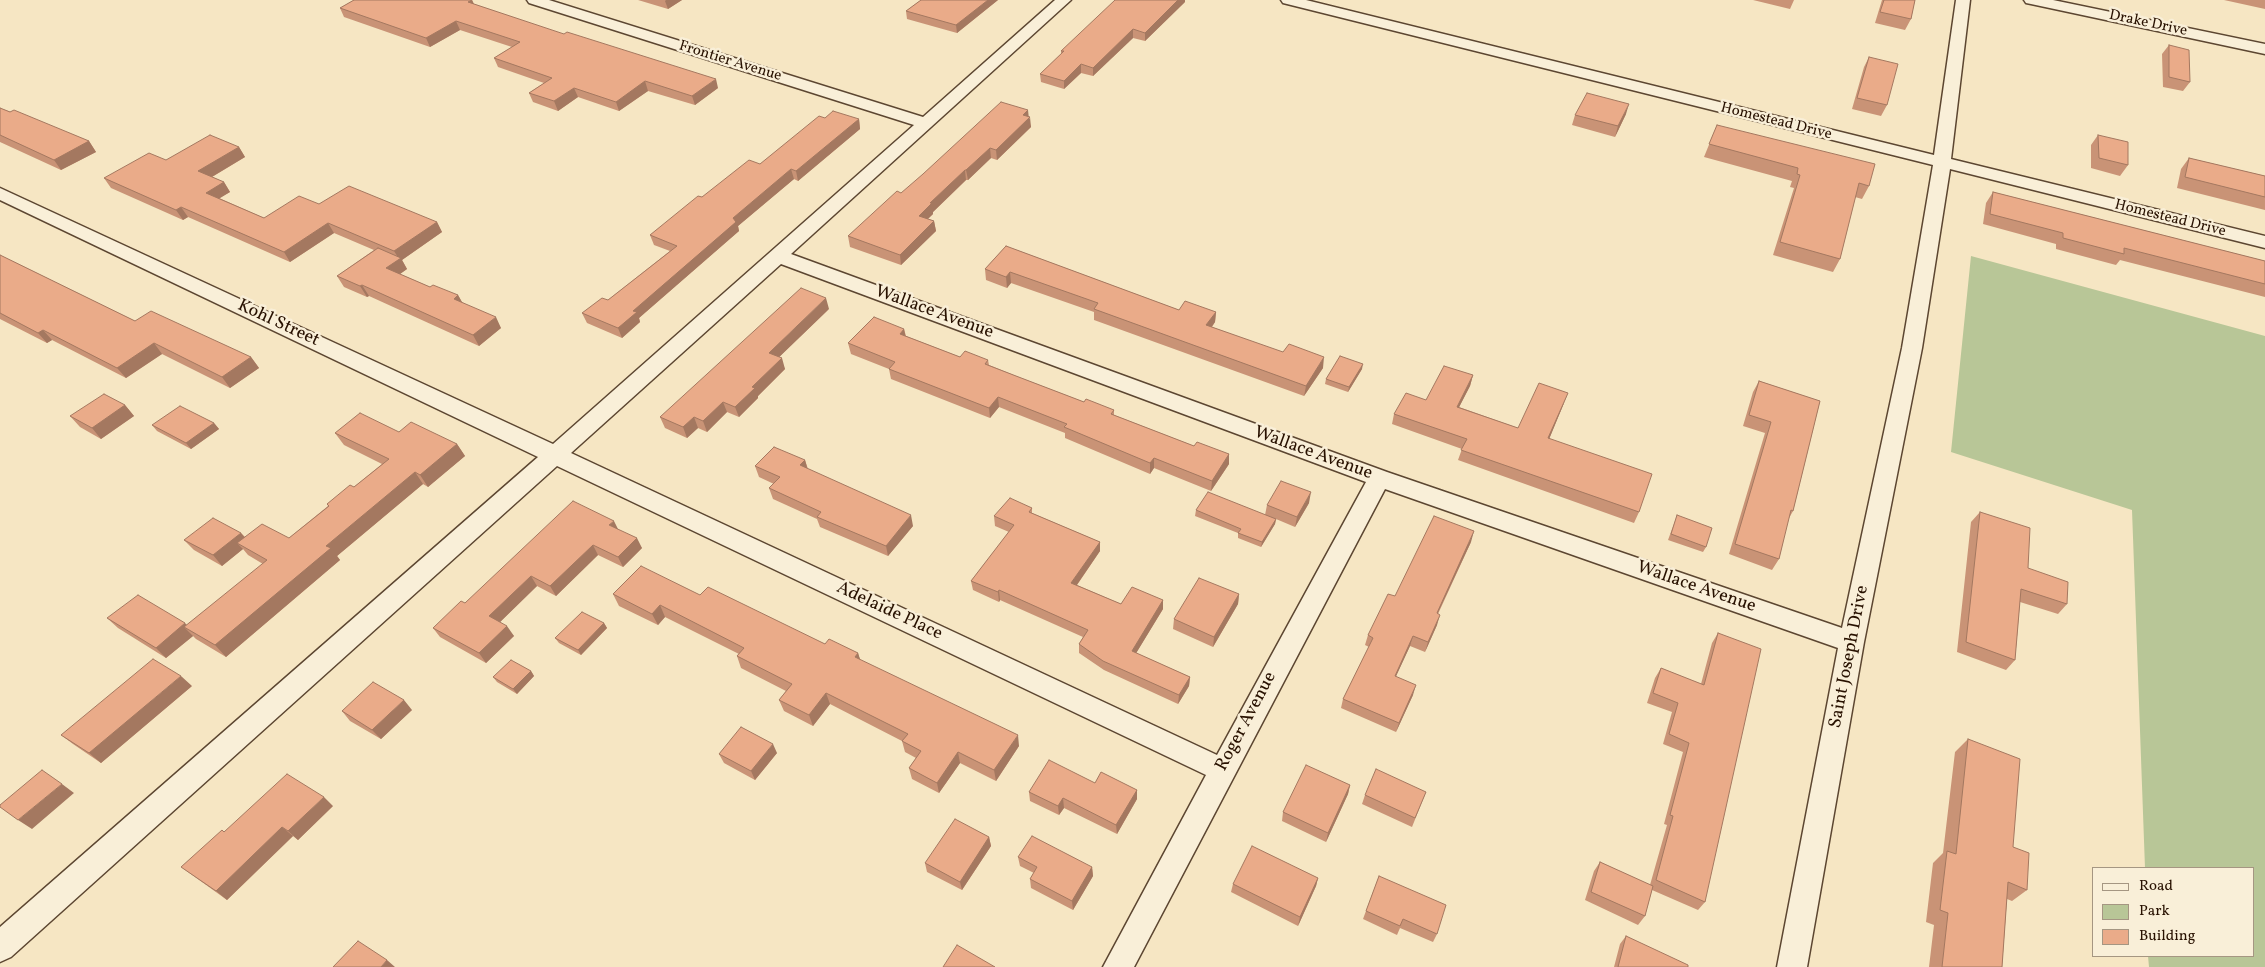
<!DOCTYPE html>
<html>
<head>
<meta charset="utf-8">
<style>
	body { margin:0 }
	#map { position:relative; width:2265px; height:967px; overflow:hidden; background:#f6e6c3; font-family:Vollkorn,serif }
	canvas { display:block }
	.legend { position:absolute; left:2092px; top:867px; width:162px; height:90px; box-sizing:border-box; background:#f9efd8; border:1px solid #a59682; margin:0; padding:6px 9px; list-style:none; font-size:15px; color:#281100 }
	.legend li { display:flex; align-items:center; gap:10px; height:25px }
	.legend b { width:25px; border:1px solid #a59682 }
</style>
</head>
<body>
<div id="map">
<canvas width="2265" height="967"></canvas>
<ul class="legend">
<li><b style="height:6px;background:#f9efd8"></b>Road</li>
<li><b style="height:14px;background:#b8c697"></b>Park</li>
<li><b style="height:14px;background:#eaab89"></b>Building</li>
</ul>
</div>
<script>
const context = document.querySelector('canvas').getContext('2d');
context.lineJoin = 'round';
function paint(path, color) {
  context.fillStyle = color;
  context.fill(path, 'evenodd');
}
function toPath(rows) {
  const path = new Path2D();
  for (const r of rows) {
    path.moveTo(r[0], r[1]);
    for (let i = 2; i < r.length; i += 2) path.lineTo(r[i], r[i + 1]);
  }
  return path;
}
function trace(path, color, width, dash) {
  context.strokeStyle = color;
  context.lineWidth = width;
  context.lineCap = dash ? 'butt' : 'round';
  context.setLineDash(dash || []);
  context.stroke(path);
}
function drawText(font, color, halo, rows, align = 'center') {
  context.font = font + ' Vollkorn,serif';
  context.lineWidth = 5;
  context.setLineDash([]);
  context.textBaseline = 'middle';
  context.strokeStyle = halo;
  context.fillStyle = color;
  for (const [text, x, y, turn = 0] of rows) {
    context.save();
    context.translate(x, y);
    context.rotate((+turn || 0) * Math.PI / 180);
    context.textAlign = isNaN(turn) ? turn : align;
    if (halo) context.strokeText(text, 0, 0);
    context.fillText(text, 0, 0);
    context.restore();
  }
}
paint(toPath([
	[1971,256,2265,336,2265,967,2149,967,2148,956,2254,956,2254,868,2145,868,2132,510,1951,452]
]), '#b8c697');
const street = toPath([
	[527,0,549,0,923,117,1055,0,1071,0,791,254,1387,472,1842,628,1902,348,1933,165,1283,3,1281,0,1306,0,1934,155,1956,0,1970,0,1951,159,2265,236,2265,248,1950,169,1922,348,1864,642,1807,967,1777,967,1838,648,1385,489,1134,967,1103,967,1206,775,557,466,11,957,0,962,0,927,538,457,0,200,0,188,553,444,914,125,529,3,527,0],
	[781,264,1366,482,1217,755,571,453,781,264],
	[2024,0,2053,0,2265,44,2265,54,2031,4,2026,3,2024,0]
]);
trace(street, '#5c4631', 3);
paint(street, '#f9efd8');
paint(toPath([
	[354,0,472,0,474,4,718,88,695,105,648,91,619,111,578,97,558,111,533,102,529,93,544,83,498,67,494,58,512,47,460,30,430,47,344,17,340,8],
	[638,0,682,0,668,9],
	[921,0,998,0,957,33,907,19,906,11],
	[1753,0,1794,0,1790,9],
	[1882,0,1915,0,1911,19,1905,30,1875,23],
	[2224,0,2265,0,2265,9],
	[1185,2,1145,41,1133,38,1093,76,1081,73,1064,89,1041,82,1040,74,1061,54,1061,51],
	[2169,45,2190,82,2183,91,2163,87,2162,54],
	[1869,57,1887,105,1881,116,1852,109,1864,67],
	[0,108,89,141,96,152,61,170,0,142],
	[1626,114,1615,137,1572,125,1575,115],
	[1028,117,1031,127,997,160,991,158,968,180,966,180,933,212,933,214,928,219,934,221,936,231,901,265,850,247,848,236,901,193],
	[859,119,860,129,798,181,794,179,738,226,739,231,639,318,640,322,622,338,587,323,582,313,608,300,670,251,654,245,650,235,702,197,760,164],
	[1717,125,1869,186,1862,199,1855,197,1840,259,1833,272,1773,255,1794,188,1790,187,1792,181,1704,157],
	[2098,135,2128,165,2120,176,2091,168,2091,145],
	[239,147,245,157,212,177,224,182,230,192,219,198,264,218,319,204,437,222,442,232,402,260,407,269,400,274,430,287,458,295,462,302,501,328,479,346,369,296,367,297,344,287,337,276,374,250,334,233,290,262,188,217,183,220,111,188,104,178,166,160],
	[2189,158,2265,176,2265,210,2177,188,2181,169],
	[1993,192,2265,261,2265,297,2120,260,2116,265,2056,249,2056,244,1983,224,1986,203],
	[1006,246,1179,310,1216,312,1215,322,1212,327,1323,368,1304,396,1094,320,1094,312,1011,283,1007,288,986,280,985,269],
	[0,255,135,321,251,357,259,368,230,388,162,354,126,378,52,340,47,343,0,319],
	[829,309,779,357,785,369,758,396,758,398,739,417,727,412,707,432,698,428,687,438,665,428,660,417],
	[904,329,906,336,960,357,988,360,989,365,1016,376,1084,402,1114,410,1114,415,1194,446,1229,454,1229,464,1211,491,1154,468,1150,474,1065,438,1065,433,999,407,990,418,891,379,889,369,851,354,848,343],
	[1362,369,1348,392,1325,384,1326,379],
	[1473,375,1470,386,1459,407,1518,428,1564,403,1549,439,1639,512,1634,523,1458,460,1462,449,1392,424,1394,414,1426,400],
	[1759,381,1820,401,1793,511,1788,520,1779,559,1772,570,1729,554,1765,433,1743,426,1753,392],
	[125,405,134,416,101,439,80,427,70,416],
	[214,423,219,429,191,449,157,431,152,425],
	[399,432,457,444,465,456,428,487,423,484,337,556,340,560,226,657,196,639,193,636,166,658,118,628,107,618,187,625,263,564,248,555,243,549,222,566,194,550,184,540,241,533,245,537,289,538,328,506,327,504,354,487,382,464,344,445,335,433],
	[805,460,808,469,913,526,888,556,820,527,817,519,773,499,769,488,774,484,759,477,755,466],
	[1309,503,1295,527,1276,519,1275,524,1261,547,1238,538,1238,533,1195,516,1196,510,1265,515,1267,505],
	[1032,508,1032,513,1100,542,1100,551,1077,585,1121,604,1163,600,1163,609,1136,653,1190,677,1189,686,1178,704,1104,670,1079,653,1079,644,1083,637,1000,600,999,602,973,590,971,581,1009,532,995,526,994,516],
	[1980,512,2028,568,2067,604,2058,614,2020,602,2015,660,2006,670,1957,652,1971,522],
	[1677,515,1706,547,1703,552,1668,540,1675,521],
	[618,529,642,548,623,567,598,555,556,596,537,586,500,622,514,636,486,663,440,637,433,628,465,603],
	[1471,542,1438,614,1437,625,1425,652,1410,646,1396,676,1413,695,1396,732,1341,708,1343,699,1369,647,1365,645,1368,635,1395,596],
	[613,594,700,595,825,644,858,653,860,660,1019,746,996,781,960,763,939,793,912,779,909,768,916,758,905,752,902,741,830,704,813,726,784,711,779,700,786,691,741,668,737,656,739,654,665,617,658,625,619,606],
	[1239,594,1238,604,1213,647,1173,629,1174,619],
	[604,623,607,628,581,655,559,643,555,638],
	[1718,633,1705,902,1698,910,1652,890,1645,916,1638,925,1585,900,1594,871,1600,862,1650,885,1667,825,1664,824,1683,752,1663,744,1672,712,1647,703,1655,678,1661,668,1701,684,1712,643],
	[531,671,534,676,517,694,497,682,493,677],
	[192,686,101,763,73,744,61,735],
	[412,710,381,739,350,721,342,711],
	[1968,739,2013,847,2027,890,2012,901,2007,899,2002,967,1929,967,1934,925,1926,922,1933,863,1943,853,1955,752],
	[777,753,755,780,724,763,719,754],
	[1095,783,1137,790,1137,799,1117,834,1064,808,1059,815,1030,801,1029,792],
	[1350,785,1348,794,1326,842,1282,821,1283,812],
	[1426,792,1412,827,1362,804,1365,795],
	[333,806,298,840,293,836,227,900,181,867,224,832],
	[989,837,991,846,962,890,927,872,925,863],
	[1018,857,1092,867,1093,876,1073,910,1031,888,1030,879,1034,873,1020,866],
	[1379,876,1437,934,1433,942,1400,928,1397,935,1363,919],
	[1318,878,1316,886,1298,926,1231,892,1233,884],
	[1626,936,1688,967,1614,967,1620,944]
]), '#c99376');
paint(toPath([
	[472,0,476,9,468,2],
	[666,0,682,0,668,9,665,1],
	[988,0,998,0,957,33,956,25],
	[1178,0,1185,0,1185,2,1145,41,1145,33],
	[456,21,460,30,430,47,426,38],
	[1133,29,1133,38,1093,76,1093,68],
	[1081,64,1081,73,1064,89,1064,81],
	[716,79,718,88,695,105,692,96],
	[645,81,648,91,619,111,616,102],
	[574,88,578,97,558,111,554,101],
	[1629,104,1626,114,1615,137,1618,126],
	[1028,110,1029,119,1030,117,1031,127,997,160,996,150,1023,115],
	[859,119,860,129,798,181,796,171],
	[89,141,96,152,61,170,54,160],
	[239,147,245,157,205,181,198,171],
	[990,148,991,158,968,180,966,170],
	[791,169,794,179,738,226,739,231,639,318,640,322,622,338,618,328,633,311,733,218],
	[965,170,966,180,933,212,933,214,920,226,919,216,930,203],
	[224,182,230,192,212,203,206,193],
	[181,207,188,217,183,220,176,210],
	[934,221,936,231,901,265,900,255],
	[437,222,442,232,402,260,407,269,393,279,386,268,399,259,394,251],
	[328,223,334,233,290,262,284,252],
	[1010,272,1011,283,1007,288,1006,277],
	[362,285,369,296,367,297,360,286],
	[458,295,464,306,454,299],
	[826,298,829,309,772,364,769,353],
	[1216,312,1215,322,1205,336,1206,325],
	[496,317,501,328,479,346,473,335],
	[904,329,906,339,900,334],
	[43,330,52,340,47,343,38,333],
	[154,343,162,354,126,378,117,368],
	[251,357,259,368,230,388,222,377],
	[1324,357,1323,368,1304,396,1306,386],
	[782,358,785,369,758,396,758,398,739,417,735,407,752,387],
	[1363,364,1362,369,1348,392,1349,387],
	[1473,375,1470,386,1454,417,1457,407],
	[1568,393,1564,403,1545,449,1548,438],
	[998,397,999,407,990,418,989,408],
	[723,402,727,412,707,432,703,421],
	[125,405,134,416,101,439,92,428],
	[694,417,698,428,687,438,683,427],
	[214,423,219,429,191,449,186,443],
	[457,444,465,456,428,487,420,475],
	[1229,454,1229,464,1211,491,1212,481],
	[1154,458,1154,468,1150,474,1150,463],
	[805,460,808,471,800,465],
	[415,472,423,484,337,556,340,560,226,657,215,645,326,546],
	[1311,492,1309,503,1295,527,1297,517],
	[911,515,913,526,888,556,886,546],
	[1276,519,1275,524,1261,547,1262,542],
	[614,521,619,531,609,525],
	[1474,531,1471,542,1433,623,1437,613],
	[241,533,250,544,237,543,243,549,222,566,213,555],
	[637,538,642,548,623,567,618,557],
	[1100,542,1100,551,1072,592,1071,583],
	[593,545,598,555,556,596,550,586],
	[531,576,537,586,496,626,489,616],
	[999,590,1000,600,999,602,998,592],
	[1239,594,1238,604,1213,647,1214,637],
	[1163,600,1163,609,1132,660,1132,651],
	[660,605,665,617,658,625,652,614],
	[1440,615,1437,625,1425,652,1428,642],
	[185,623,196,634,184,627,193,636,166,658,156,648],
	[604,623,607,628,581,655,578,650],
	[507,626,514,636,486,663,479,653],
	[1413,636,1410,646,1392,685,1395,676],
	[858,653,862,665,855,657],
	[531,671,534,676,517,694,513,689],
	[181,676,192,686,101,763,89,753],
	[1190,677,1189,686,1178,704,1179,695],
	[1416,685,1413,695,1396,732,1399,723],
	[826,693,830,704,813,726,809,715],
	[404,700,412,710,381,739,372,730],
	[1018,735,1019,746,996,781,994,770],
	[773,744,777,753,755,780,751,771],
	[958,752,960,763,939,793,937,783],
	[62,784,74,793,32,829,18,820],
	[1350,785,1348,794,1326,842,1328,833],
	[1137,790,1137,799,1117,834,1116,825],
	[324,797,333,806,298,840,288,831],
	[1063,798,1064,808,1059,815,1058,806],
	[282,827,293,836,227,900,216,891],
	[989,837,991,846,962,890,960,882],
	[1092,867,1093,876,1073,910,1072,901],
	[1318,878,1316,886,1298,926,1300,917],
	[387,960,395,967,381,967]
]), '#a47860');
const building = toPath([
	[354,0,472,0,468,2,564,34,567,32,716,79,692,96,645,81,616,102,574,88,554,101,529,93,552,78,494,58,520,42,456,21,426,38,340,8,354,0],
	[921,0,988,0,956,25,906,11,921,0],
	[1115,0,1178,0,1145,33,1133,29,1093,68,1081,64,1064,81,1040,74,1064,51,1061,51,1115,0],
	[1884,0,1915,0,1911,19,1880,12,1884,0],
	[2169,45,2189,50,2190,82,2169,77,2169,45],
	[1869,57,1898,64,1887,105,1857,98,1869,57],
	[1587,93,1629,104,1618,126,1575,115,1587,93],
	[1001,102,1028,110,1023,115,1030,117,996,150,990,148,966,170,965,170,930,203,932,203,919,216,934,221,900,255,848,236,897,191,901,193,923,174,1001,102],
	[0,108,10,112,14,110,89,141,54,160,0,135,0,108],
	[833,111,859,119,796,171,791,169,733,218,736,222,633,311,637,312,618,328,582,313,602,298,608,300,677,246,650,235,698,196,702,197,749,160,760,164,819,116,825,118,833,111],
	[1717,125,1875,164,1869,186,1859,183,1840,259,1780,242,1800,175,1797,174,1798,168,1709,144,1717,125],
	[210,135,239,147,198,171,224,182,206,193,264,218,299,196,319,204,349,186,437,222,394,251,328,223,284,252,181,207,176,210,104,178,149,153,166,160,210,135],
	[2098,135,2128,142,2128,165,2099,158,2098,135],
	[2189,158,2265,176,2265,197,2185,177,2189,158],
	[1993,192,2265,261,2265,284,2124,248,2124,254,2063,238,2063,233,1990,214,1993,192],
	[1006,246,1179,310,1185,301,1216,312,1206,325,1283,352,1289,344,1324,357,1306,386,1094,309,1098,303,1010,272,1006,277,985,269,1006,246],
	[378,248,401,258,386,268,430,287,433,285,458,295,454,299,496,317,473,335,362,285,360,286,337,276,378,248],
	[0,255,135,321,151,311,251,357,222,377,154,343,117,368,43,330,38,333,0,313,0,255],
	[801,288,826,298,769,353,782,358,752,387,755,388,735,407,723,402,703,421,694,417,683,427,660,417,801,288],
	[874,317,904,329,900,334,960,357,965,351,988,360,985,364,1016,376,1084,402,1086,399,1114,410,1111,414,1194,446,1197,442,1229,454,1212,481,1154,458,1150,463,1064,427,1067,424,998,397,989,408,889,369,895,362,848,343,874,317],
	[1340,356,1363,364,1349,387,1326,379,1340,356],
	[1444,366,1473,375,1457,407,1518,428,1539,383,1568,393,1548,438,1652,474,1639,512,1461,450,1467,439,1394,414,1406,393,1426,400,1444,366],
	[1759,381,1820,401,1793,511,1791,510,1779,559,1735,544,1771,422,1749,415,1759,381],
	[104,394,125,405,92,428,70,416,104,394],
	[180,406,214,423,186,443,152,425,180,406],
	[360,413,399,432,411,422,457,444,420,475,415,472,326,546,331,548,215,645,184,627,267,560,237,543,262,524,289,538,329,506,327,504,350,485,354,487,389,459,335,433,360,413],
	[774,447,805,460,800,465,911,515,886,546,817,517,821,512,769,488,780,477,755,466,774,447],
	[1281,481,1311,492,1297,517,1267,505,1281,481],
	[1208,492,1276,519,1262,542,1238,533,1241,529,1196,510,1208,492],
	[1010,498,1032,508,1029,512,1100,542,1071,583,1121,604,1132,587,1163,600,1132,651,1190,677,1179,695,1103,661,1079,644,1088,630,999,590,998,592,971,581,1014,525,994,516,1010,498],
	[573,501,614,521,609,525,637,538,618,557,593,545,550,586,531,576,489,616,507,626,479,653,433,628,461,601,465,603,573,501],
	[1980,512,2030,528,2028,568,2068,582,2067,604,2021,589,2015,660,1966,642,1980,512],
	[1677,515,1712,528,1706,547,1671,534,1677,515],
	[1434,516,1474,531,1437,613,1440,615,1428,642,1413,636,1395,676,1416,685,1399,723,1343,699,1373,638,1368,635,1388,594,1395,596,1434,516],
	[213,518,241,533,213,555,184,540,213,518],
	[641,566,700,595,708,587,825,644,829,639,858,653,855,657,1018,735,994,770,958,752,937,783,909,768,921,751,902,741,908,734,826,693,809,715,779,700,792,684,737,656,744,648,660,605,652,614,613,594,641,566],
	[1199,578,1239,594,1214,637,1174,619,1199,578],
	[138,595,185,623,156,648,107,618,138,595],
	[582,612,604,623,578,650,555,638,582,612],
	[1718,633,1761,649,1705,902,1656,880,1673,816,1670,815,1689,743,1669,734,1678,703,1653,693,1661,668,1704,685,1718,633],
	[153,659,181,676,89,753,61,735,153,659],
	[511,660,531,671,513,689,493,677,511,660],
	[373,682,404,700,372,730,342,711,373,682],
	[741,727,773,744,751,771,719,754,741,727],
	[1968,739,2020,759,2013,847,2029,853,2027,890,2008,882,2002,967,1942,967,1948,913,1940,910,1947,851,1956,854,1968,739],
	[1049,760,1095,783,1101,772,1137,790,1116,825,1063,798,1058,806,1029,792,1049,760],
	[1306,765,1350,785,1328,833,1283,812,1306,765],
	[1376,769,1426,792,1415,818,1365,795,1376,769],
	[42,770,62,784,18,820,0,807,0,805,42,770],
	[287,774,324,797,288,831,282,827,216,891,181,867,222,830,224,832,287,774],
	[955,819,989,837,960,882,925,863,955,819],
	[1032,836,1092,867,1072,901,1030,879,1037,867,1018,857,1032,836],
	[1252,846,1318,878,1300,917,1233,884,1252,846],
	[1600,862,1653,886,1645,916,1591,892,1600,862],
	[1379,876,1446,905,1437,934,1403,919,1400,926,1366,911,1379,876],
	[1626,936,1688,965,1688,967,1618,967,1626,936],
	[358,941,387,960,381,967,333,967,358,941],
	[957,945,995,967,943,967,957,945]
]);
paint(building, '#eaab89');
trace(building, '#a47860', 1);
drawText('15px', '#281100', '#f9efd8', [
	["Drake Drive",2148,24,12],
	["Frontier Avenue",730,62,17],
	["Homestead Drive",1776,122,14],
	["Homestead Drive",2170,219,14]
]);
drawText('18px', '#281100', '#f9efd8', [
	["Wallace Avenue",934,313,20],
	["Kohl Street",278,324,25],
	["Wallace Avenue",1313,454,20],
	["Wallace Avenue",1696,588,19],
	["Adelaide Place",889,612,25],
	["Saint Joseph Drive",1850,657,-79],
	["Roger Avenue",1247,722,-62]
]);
</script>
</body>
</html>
